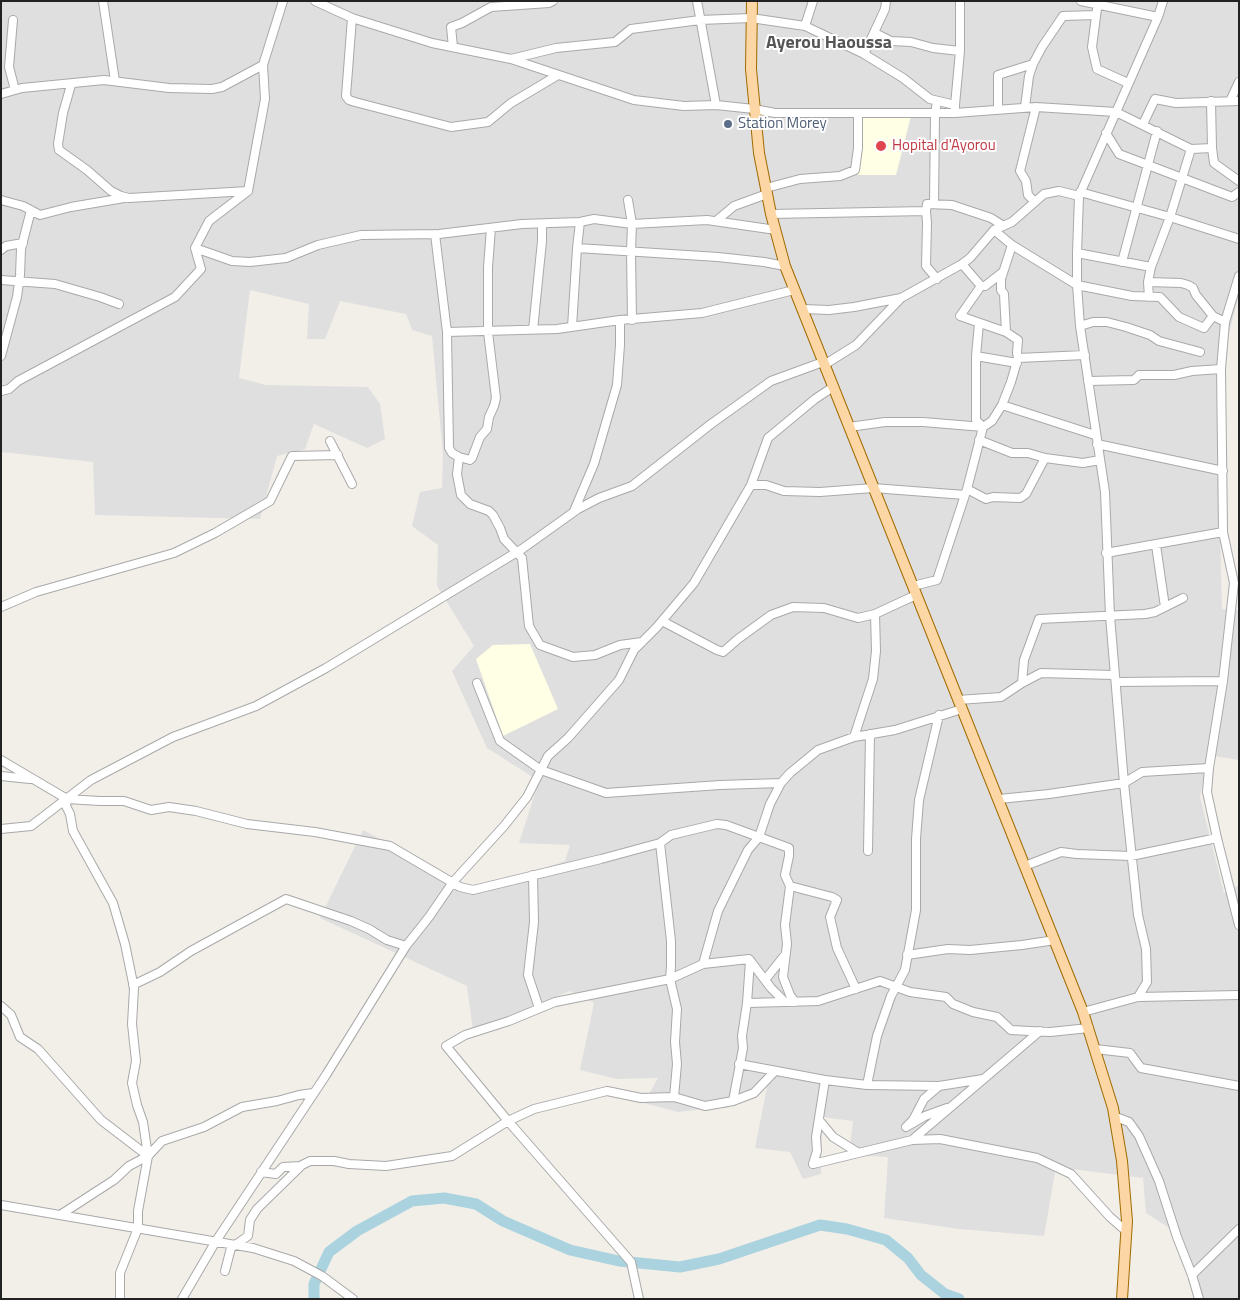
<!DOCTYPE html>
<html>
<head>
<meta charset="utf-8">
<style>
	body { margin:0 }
	#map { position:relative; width:1240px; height:1300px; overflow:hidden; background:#f2efe9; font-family:"Titillium Web",sans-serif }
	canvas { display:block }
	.frame { position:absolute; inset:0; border:2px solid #222; pointer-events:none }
</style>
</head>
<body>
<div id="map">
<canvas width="1240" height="1300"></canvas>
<div class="frame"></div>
</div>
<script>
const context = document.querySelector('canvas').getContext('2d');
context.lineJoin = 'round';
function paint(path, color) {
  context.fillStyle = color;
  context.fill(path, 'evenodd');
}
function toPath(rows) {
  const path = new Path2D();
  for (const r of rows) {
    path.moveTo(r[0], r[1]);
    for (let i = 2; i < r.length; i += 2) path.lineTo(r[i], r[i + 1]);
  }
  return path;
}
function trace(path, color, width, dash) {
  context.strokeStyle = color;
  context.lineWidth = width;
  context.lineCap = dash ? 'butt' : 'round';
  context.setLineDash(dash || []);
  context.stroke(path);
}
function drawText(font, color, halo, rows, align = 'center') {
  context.font = font + ' "Titillium Web",sans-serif';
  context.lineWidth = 4;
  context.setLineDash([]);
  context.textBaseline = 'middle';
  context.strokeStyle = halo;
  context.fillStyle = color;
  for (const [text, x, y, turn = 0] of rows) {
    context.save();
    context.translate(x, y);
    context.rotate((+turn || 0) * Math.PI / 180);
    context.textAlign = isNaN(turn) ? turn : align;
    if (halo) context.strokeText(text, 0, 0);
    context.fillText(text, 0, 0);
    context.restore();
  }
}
paint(toPath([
	[1,1,1239,1,1239,297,1216,379,1222,609,1239,610,1239,760,1208,755,1200,797,1224,893,1239,885,1239,1299,1201,1299,1171,1229,1146,1213,1143,1178,1056,1167,1044,1236,959,1229,884,1218,888,1157,849,1155,853,1121,822,1117,821,1174,803,1179,790,1152,755,1148,768,1082,727,1108,705,1109,678,1112,644,1103,658,1078,617,1079,580,1070,594,1003,570,991,473,1031,467,986,320,918,363,830,461,882,481,890,565,861,570,845,519,843,539,781,487,748,452,671,474,646,437,586,438,545,412,526,420,492,442,488,443,454,432,336,412,330,406,314,340,301,325,339,307,339,309,304,250,290,239,378,266,385,368,387,380,404,385,439,367,448,314,424,305,449,277,456,260,519,95,515,93,462,1,452]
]), '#e0dfdf');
paint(toPath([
	[911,116,896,175,858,175,859,117],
	[530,644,558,709,503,736,476,659,493,645]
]), '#ffffe5');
trace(toPath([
	[314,1299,314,1284,329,1252,357,1231,412,1201,444,1198,476,1204,503,1221,570,1250,619,1261,680,1267,719,1259,820,1225,847,1229,886,1240,908,1258,921,1275,945,1294,959,1299]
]), '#aad3df', 11);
const minor = toPath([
	[103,1,115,81],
	[315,1,352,18,432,43,511,59,634,100,684,106,716,105,754,109,775,113,955,113,1036,107,1116,112,1191,149,1212,148,1214,163,1239,181],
	[697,1,716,105],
	[1081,1,1158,17],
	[1098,1,1092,47,1097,69,1128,83],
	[352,18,346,96,349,100,355,102,451,127,488,122,511,103,558,75],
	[13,20,9,67,15,90],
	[805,26,813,1],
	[875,33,891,41,911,42,933,48,960,51],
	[453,47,451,27,462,23,491,7,549,3,553,1],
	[864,54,885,9,886,1],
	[511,59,556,48,615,42,631,29,700,20,751,18,805,26,864,54,903,78,930,99,955,105,955,113],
	[71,85,63,113,58,144,59,150,87,170,111,191,121,196,129,198,248,191],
	[1,94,22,88,104,80,169,88,212,89,222,87,263,65],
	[1211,101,1212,148],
	[1230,101,1239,82],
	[955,105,960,51,960,1],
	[1025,107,1029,76,1033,64,1042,47,1063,16,1095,15],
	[998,109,998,75,1033,64],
	[1143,124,1155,99,1176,103,1239,101],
	[1106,133,1119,154,1232,197,1239,192],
	[766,188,800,179,840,176,855,170,858,148,858,113],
	[1080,192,1170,217,1239,239],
	[1,200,23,206,40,215,71,207,124,198],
	[628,200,632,224,631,251,632,320],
	[1035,202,1028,195,1026,181,1020,171,1036,107],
	[934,204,935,114,937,101],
	[926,211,927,223,926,266,937,279],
	[771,214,926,211,927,204,952,205,991,218,1002,225],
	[716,221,734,206,767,194],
	[580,222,577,248,718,257,764,262,785,266],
	[994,230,1012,245,1077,285,1132,296,1160,297,1179,317,1204,328,1213,316],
	[435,234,447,332,557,329,620,320,702,313,794,290],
	[1012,245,1001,279,1001,290,1004,294,1006,332,1018,340,1017,353,1018,358],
	[195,248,232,261,250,262,286,258,318,245,361,235,439,234,522,224,580,222,594,219,632,224,707,220,776,230],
	[1,250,6,246,23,243],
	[1077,253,1151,267],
	[1122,262,1157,131],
	[962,264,981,286,960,316,1006,332],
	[1,280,55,284,100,297,119,304],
	[1148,282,1181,283,1188,285,1193,288,1196,295,1213,316,1225,322],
	[981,286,985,286,1003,272],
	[1149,297,1148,282,1151,267,1170,217,1191,149],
	[803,309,829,310,854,307,901,298,962,264,970,258,994,230,1012,222,1044,194,1059,191,1079,196],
	[1080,326,1093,322,1107,322,1126,327,1150,335,1159,341,1200,352],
	[572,327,577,248],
	[533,330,542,241,542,224],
	[447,332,449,448,452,453,459,457,457,474,461,495,470,504,489,511,493,515,500,528,504,539,522,558,529,626,540,645,573,657,595,655,620,645,642,642],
	[1,356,17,297,20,275,21,249,31,210],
	[976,356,979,323],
	[824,365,856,345,901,298],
	[1088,381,1134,380,1139,375,1174,375,1192,371,1221,369],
	[1,391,9,389,18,381,175,297,201,269,195,248,209,221,248,191,265,99,263,65,283,1],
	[1002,405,1095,435],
	[849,427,885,422,923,422,983,427],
	[983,427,976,420,976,356,1017,363],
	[979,440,1012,453,1028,453,1045,458,1083,463,1100,460],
	[330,441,352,484],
	[1097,444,1223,471],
	[459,457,470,460,472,458,480,437,487,429,489,417,494,406,496,398,488,332,488,267,491,228],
	[751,485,766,485,784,491,820,492,873,488,965,495],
	[967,489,986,499,993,497,1020,498,1026,494,1045,458],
	[574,511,594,464,617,385,620,345,620,320],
	[1156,545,1165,607],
	[1106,553,1223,532],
	[913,586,937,580,967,489,983,427,992,421,1002,405,1011,382,1018,358,1085,355],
	[1,607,36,592,174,553,215,533,270,501,292,456,338,455],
	[662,621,717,650,723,652,738,639,771,615,793,607,824,608,858,618,875,614],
	[1116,682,1223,681],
	[477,683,500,741,541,770,606,793,720,785,781,783],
	[1022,683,1041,673,1114,675],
	[958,700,1001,697,1022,683,1024,660,1039,619,1145,614,1155,612,1183,598],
	[854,737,873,679,876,651,875,614,916,595],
	[1,760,67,799,100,801,124,801,151,810,169,807,196,811,247,824,315,832,390,846,460,887,473,890,601,859,660,843,671,835,717,824,726,825,789,848,789,856,785,875,790,886,832,897,837,900,830,917,837,948,856,989],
	[1209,768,1207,792,1217,838,1239,925],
	[1,776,30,779],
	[67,799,66,806,70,814,73,831,113,903,125,944,134,988,132,1024,136,1061,132,1083,137,1105,143,1122,148,1156,138,1211,138,1228,120,1273,120,1299],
	[999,799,1049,794,1124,783,1142,772,1209,768,1223,681,1234,583,1223,532,1221,369,1225,322,1239,276],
	[1,829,31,826,91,780,173,737,256,706,326,668,522,549,578,509,599,498,632,486,711,424,771,381,823,362],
	[660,843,671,941,671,966,670,979,677,1009,675,1042,677,1064,674,1097,705,1106,733,1101,754,1093,775,1071],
	[868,851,870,734],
	[1025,866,1061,852,1077,854,1131,856,1217,838],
	[533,875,534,922,528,975,539,1008],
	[790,886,785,925,787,944,783,977,790,995,795,1002],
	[907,955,948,949,970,950,1022,945,1055,940],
	[703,964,749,959,771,988,785,1002,818,1001,880,981,910,992,946,997,953,1004,973,1012,997,1017,1011,1030,1050,1032,1089,1028],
	[765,980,784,956],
	[133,985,160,972,191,951,286,899,351,921,369,929,387,940,406,946],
	[1138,997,1147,982,1146,949,1138,915,1124,783,1110,616,1105,492,1080,326,1077,285,1077,253,1079,196,1158,17,1163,1],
	[747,1003,785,1002],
	[1,1006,11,1015,20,1037,38,1049,101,1120,148,1156],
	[1083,1012,1138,997,1239,995],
	[1095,1049,1130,1053,1141,1068,1239,1086],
	[739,1064,825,1080,867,1085,939,1086,983,1079],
	[867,1085,877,1036,891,996,905,970,916,910,916,839,919,800,939,715],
	[939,1086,924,1099,913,1120,906,1127,925,1116,947,1108],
	[733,1101,743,1048,742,1036,747,1003,750,961],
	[1116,1117,1129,1122,1139,1136,1159,1181,1177,1237,1192,1275,1199,1299],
	[819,1120,833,1137,857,1152],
	[912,1140,940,1139,1037,1158,1071,1174,1110,1217,1126,1231],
	[813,1164,912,1140,1040,1031],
	[813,1164,817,1151,816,1137,825,1080],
	[261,1172,276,1174,283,1167,300,1166,310,1161,334,1161,349,1164,386,1166,452,1156,508,1121,534,1109,607,1091,641,1098,674,1097],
	[1,1205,253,1248,294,1261,322,1276,353,1299],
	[60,1215,114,1180,129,1166,148,1156,162,1141,204,1127,242,1107,277,1101,299,1095,313,1093],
	[225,1271,231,1248,248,1236,250,1220,257,1209,301,1166],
	[1192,1275,1239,1229],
	[182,1299,216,1241,326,1075,406,946,429,917,453,882,504,826,527,797,548,756,568,738,619,680,634,650,656,628,694,583,751,485,768,438,815,399,833,387],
	[639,1299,631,1262,508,1121,446,1046,465,1035,509,1021,555,1002,670,979,703,964,718,911,748,850,759,837,770,804,781,783,790,773,818,750,854,737,895,730,962,709]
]);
const major = toPath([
	[752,1,751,69,759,153,771,214,785,266,1083,1012,1113,1108,1122,1161,1127,1221,1122,1299]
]);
trace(minor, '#a9a9a9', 10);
trace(major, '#a06b00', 12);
trace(minor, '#fff', 8);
trace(major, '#fcd6a4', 10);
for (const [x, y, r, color] of [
	[728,124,5,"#5c6f8a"],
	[881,146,6,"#e0444e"]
]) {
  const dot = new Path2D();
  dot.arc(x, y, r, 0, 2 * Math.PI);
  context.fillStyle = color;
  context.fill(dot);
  trace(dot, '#fff', 2);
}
drawText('15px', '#4e5e75', '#fff', [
	["Station Morey",738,124]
], 'left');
drawText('15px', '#be3a42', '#fff', [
	["Hopital d'Ayorou",892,146]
], 'left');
drawText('bold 18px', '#555', '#fff', [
	["Ayerou Haoussa",829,44]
]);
</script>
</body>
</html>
